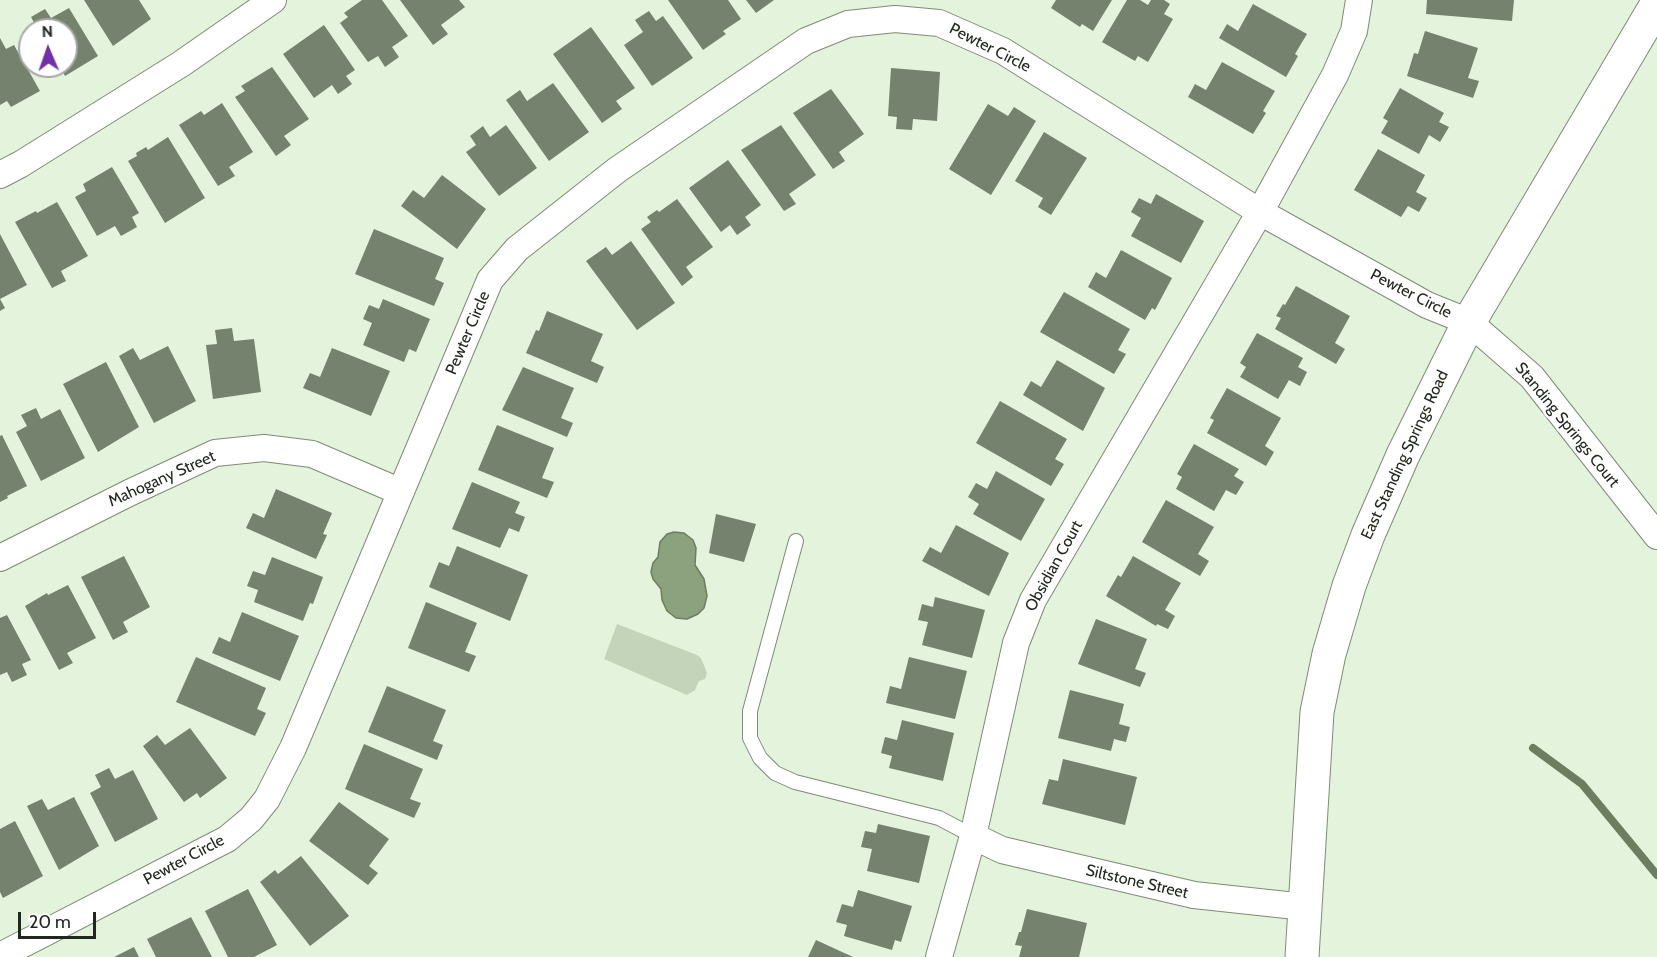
<!DOCTYPE html>
<html>
<head>
<meta charset="utf-8">
<style>
	body { margin:0 }
	#map { position:relative; width:1657px; height:957px; overflow:hidden; background:#e4f3dc; font-family:Cabin,sans-serif }
	canvas { display:block }
	.north { position:absolute; left:18px; top:18px; width:60px; height:60px; box-sizing:border-box; background:#fff; border:2px solid #a6a8a5; border-radius:50%; rotate:358deg; font-size:16px; font-weight:700; line-height:24px; text-align:center; color:#21261e }
	.north::after { content:''; display:block; margin:auto; width:21px; height:27px; background:#7232a6; clip-path:polygon(50% 0,100% 100%,50% 72%,0 100%) }
	.scale { position:absolute; left:18px; top:912px; width:78px; height:27px; box-sizing:border-box; border:3px solid #21261e; border-top:0; padding-left:8px; font-size:18px; line-height:21px; white-space:nowrap; color:#21261e; -webkit-text-stroke:4px #fff; paint-order:stroke }
</style>
</head>
<body>
<div id="map">
<canvas width="1657" height="957"></canvas>
<div class="north">N</div>
<div class="scale">20 m</div>
</div>
<script>
const context = document.querySelector('canvas').getContext('2d');
context.lineJoin = 'round';
function paint(path, color) {
  context.fillStyle = color;
  context.fill(path, 'evenodd');
}
function toPath(rows) {
  const path = new Path2D();
  for (const r of rows) {
    path.moveTo(r[0], r[1]);
    for (let i = 2; i < r.length; i += 2) path.lineTo(r[i], r[i + 1]);
  }
  return path;
}
function trace(path, color, width, dash) {
  context.strokeStyle = color;
  context.lineWidth = width;
  context.lineCap = dash ? 'butt' : 'round';
  context.setLineDash(dash || []);
  context.stroke(path);
}
function drawText(font, color, halo, rows, align = 'center') {
  context.font = font + ' Cabin,sans-serif';
  context.lineWidth = 5;
  context.setLineDash([]);
  context.textBaseline = 'middle';
  context.strokeStyle = halo;
  context.fillStyle = color;
  for (const [text, x, y, turn = 0] of rows) {
    context.save();
    context.translate(x, y);
    context.rotate((+turn || 0) * Math.PI / 180);
    context.textAlign = isNaN(turn) ? turn : align;
    if (halo) context.strokeText(text, 0, 0);
    context.fillText(text, 0, 0);
    context.restore();
  }
}
paint(toPath([
	[617,624,697,655,701,658,707,673,705,679,699,681,695,690,687,695,604,659]
]), '#c4d4ba');
const water = toPath([
	[674,532,684,533,693,540,696,548,695,565,704,579,707,596,704,608,698,614,687,619,676,618,667,611,662,600,661,589,653,579,651,572,653,563,658,557,660,542,667,534,674,532]
]);
paint(water, '#8ca27e');
trace(water, '#6c7d61', 1.5);
trace(toPath([
	[1533,748,1582,784,1657,875]
]), '#6c7d61', 8);
paint(toPath([
	[84,0,139,0,151,19,113,46],
	[362,0,382,0,408,36,392,47,399,57,385,67,378,56,368,62,340,23,348,17,344,13],
	[400,0,459,0,465,7,441,25,448,34,433,45],
	[668,0,728,0,741,19,723,31,726,34,703,50],
	[746,0,774,0,756,13],
	[1056,0,1112,0,1093,31,1082,24,1080,27,1051,8],
	[1127,0,1140,0,1148,5,1151,0,1164,0,1170,4,1164,14,1173,19,1148,62,1138,56,1135,61,1102,42],
	[1427,0,1514,0,1512,21,1426,14],
	[1253,4,1307,34,1295,54,1298,56,1286,77,1219,38,1227,24,1238,31],
	[69,8,98,56,65,76,62,70,54,76,48,66,66,66,66,30,33,30,37,28,31,17,45,9,51,18],
	[649,11,656,21,663,16,693,58,652,86,624,45,643,32,635,20],
	[324,25,355,70,346,76,352,84,338,94,332,85,314,98,283,54],
	[591,27,635,88,616,101,622,109,602,123,553,54],
	[1425,31,1478,48,1468,78,1479,81,1473,98,1407,76,1414,53,1418,54],
	[0,38,6,49,14,45,40,91,11,107,7,101,0,105],
	[1222,62,1275,91,1263,111,1266,113,1253,134,1188,97,1195,84,1206,90],
	[272,67,309,119,284,136,291,145,276,156,235,97,245,91,241,86],
	[891,68,940,72,937,121,913,119,912,130,896,129,897,117,888,116],
	[553,83,589,132,549,161,506,100,520,90,527,101],
	[1400,88,1444,113,1439,122,1449,127,1440,142,1429,135,1419,154,1381,133,1388,121,1383,118],
	[831,89,864,134,839,152,845,161,833,169,793,113],
	[222,103,253,152,229,167,235,176,218,186,179,125,201,111,204,115],
	[988,104,1008,116,1014,107,1036,121,991,195,949,169],
	[506,125,537,168,499,196,466,152,476,145,470,136,483,126,490,137],
	[781,125,816,175,789,194,796,204,784,211,741,150],
	[1044,132,1087,158,1051,215,1038,207,1043,198,1015,181],
	[168,137,205,198,165,223,128,161,137,156,136,153,146,147,148,150],
	[1378,149,1425,175,1416,192,1427,198,1419,212,1408,206,1401,217,1354,190],
	[728,160,761,205,745,217,751,225,737,235,730,225,721,232,689,188],
	[112,167,139,213,132,217,137,227,121,236,115,226,97,236,75,197,86,191,83,184],
	[442,175,486,209,457,249,401,206,413,190,424,198],
	[1156,194,1204,221,1181,263,1131,236,1141,218,1131,212,1139,198,1151,204],
	[677,199,713,247,686,267,693,277,682,286,641,229,651,222,647,217,657,210,659,212],
	[57,202,88,256,61,271,66,281,52,288,15,222,36,211,37,213],
	[374,229,444,258,435,279,444,283,434,306,355,274],
	[0,234,27,285,0,299,5,308,0,311],
	[631,241,675,303,637,330,586,261,606,247,612,255],
	[1121,250,1172,278,1155,310,1152,308,1145,320,1088,287,1096,272,1106,278],
	[1296,286,1350,316,1335,343,1345,349,1336,364,1275,329,1281,318,1276,316,1283,304,1285,305],
	[1064,292,1130,329,1118,350,1126,354,1114,374,1040,332],
	[383,299,430,319,416,352,409,349,404,362,363,345,372,323,363,319,369,305,379,309],
	[547,311,603,334,591,361,604,367,597,383,526,353,536,330,539,331],
	[232,328,234,341,254,339,261,392,213,399,206,345,217,344,215,330],
	[1257,333,1303,358,1298,367,1307,372,1300,386,1289,380,1278,399,1240,377,1246,367,1240,363],
	[168,346,196,401,154,423,119,356,133,348,140,360],
	[332,348,390,371,371,416,303,388,310,373,320,377],
	[1057,360,1105,388,1083,431,1023,395,1031,381,1041,387],
	[106,362,139,427,98,452,63,384],
	[523,367,574,388,561,418,573,423,567,437,502,410],
	[1227,388,1281,418,1265,446,1274,452,1266,466,1207,433,1214,420,1210,418],
	[1000,401,1067,439,1055,459,1064,464,1051,486,976,443],
	[36,408,41,419,60,409,85,458,41,481,16,432,27,426,21,415],
	[497,425,554,448,542,478,554,482,547,498,478,470],
	[2,435,27,486,7,496,8,498,0,502,0,436],
	[1194,444,1239,469,1234,476,1244,482,1236,495,1226,490,1214,511,1176,489,1182,477,1177,474],
	[996,471,1045,499,1021,541,973,514,979,504,968,497,976,483,987,489],
	[472,482,520,502,515,513,525,517,519,532,509,528,500,548,452,529],
	[276,489,332,513,323,534,327,535,316,559,246,528,253,513,264,518],
	[1166,500,1214,527,1198,554,1209,561,1200,576,1142,542],
	[716,514,756,524,744,562,709,553],
	[956,525,1009,553,989,596,922,561,930,547,941,553],
	[457,546,528,575,510,621,429,587,439,562,449,566],
	[124,556,150,607,123,622,128,632,113,640,81,577],
	[1133,556,1181,583,1165,610,1175,616,1168,629,1157,624,1156,626,1106,596,1118,575,1121,577],
	[272,557,323,577,313,604,310,603,303,621,254,602,258,590,247,586,253,571,265,575],
	[68,585,96,638,67,653,73,663,59,670,25,606,47,593,48,595],
	[935,597,985,610,972,658,922,645,928,622,918,620,922,604,933,607],
	[426,602,477,623,465,652,476,656,469,672,408,648],
	[242,612,299,636,280,681,212,653,219,637,230,642],
	[7,615,31,660,22,664,27,675,12,682,7,672,0,675,0,618],
	[1096,619,1147,639,1135,669,1146,673,1140,687,1078,664],
	[196,657,266,688,257,709,266,713,255,736,176,702],
	[909,657,967,671,955,719,886,703,890,686,901,689],
	[387,686,446,710,433,741,443,745,437,760,368,732],
	[1070,690,1124,704,1119,724,1130,727,1126,742,1114,739,1111,751,1058,738],
	[902,720,954,733,943,781,889,768,892,756,881,753,885,737,897,740],
	[190,728,227,778,200,798,197,793,184,802,143,746,157,735,165,745],
	[364,744,423,769,410,799,421,803,414,818,345,789],
	[1063,759,1137,777,1125,825,1042,804,1049,779,1058,781],
	[109,768,115,779,133,770,158,819,115,842,90,793,101,787,95,775],
	[74,797,99,846,59,870,27,806,42,799,48,810],
	[339,802,389,839,369,866,378,873,368,885,309,841],
	[15,821,43,876,3,898,0,892,0,829],
	[878,824,930,836,919,883,867,871,872,849,861,847,865,831,876,833],
	[301,856,349,916,310,946,260,882,275,870,278,874],
	[248,889,277,945,254,957,228,957,205,911],
	[858,890,912,906,901,942,895,940,892,950,844,936,847,925,836,922,842,904,853,907],
	[1027,909,1087,923,1079,957,1019,957,1022,946,1015,945,1019,932,1021,932],
	[191,917,212,957,156,957,147,939],
	[816,940,853,957,808,957],
	[134,947,139,957,114,957]
]), '#75826e');
const lane = toPath([
	[796,541,750,711,750,738,760,758,775,773,795,782,939,818,973,836]
]);
const street = toPath([
	[0,175,21,164,181,64,273,0],
	[0,558,129,493,215,453,264,448,312,454,401,492],
	[973,836,1002,850,1194,895,1305,907],
	[0,956,227,839,251,819,267,799,293,748,490,280,517,249,617,170,806,41,848,24,895,19,939,23,1003,51,1260,212,1427,305,1469,322,1532,377,1657,536],
	[939,957,973,836,1016,643,1033,600,1260,212,1335,75,1354,31,1359,0]
]);
const secondary = toPath([
	[1302,957,1317,712,1329,654,1349,586,1368,535,1403,455,1469,322,1657,4]
]);
trace(lane, '#7e8b76', 16);
trace(street, '#7e8b76', 28);
trace(secondary, '#7e8b76', 35);
trace(lane, '#fff', 14);
trace(street, '#fff', 26);
trace(secondary, '#fff', 33);
drawText('16px', '#21261e', '#fff', [
	["Pewter Circle",990,48,27],
	["Pewter Circle",1411,294,27],
	["Pewter Circle",468,333,-67],
	["Standing Springs Court",1567,425,51],
	["East Standing Springs Road",1405,455,-65],
	["Mahogany Street",162,479,-24],
	["Obsidian Court",1054,566,-61],
	["Pewter Circle",184,860,-28],
	["Siltstone Street",1137,882,13]
]);
</script>
</body>
</html>
